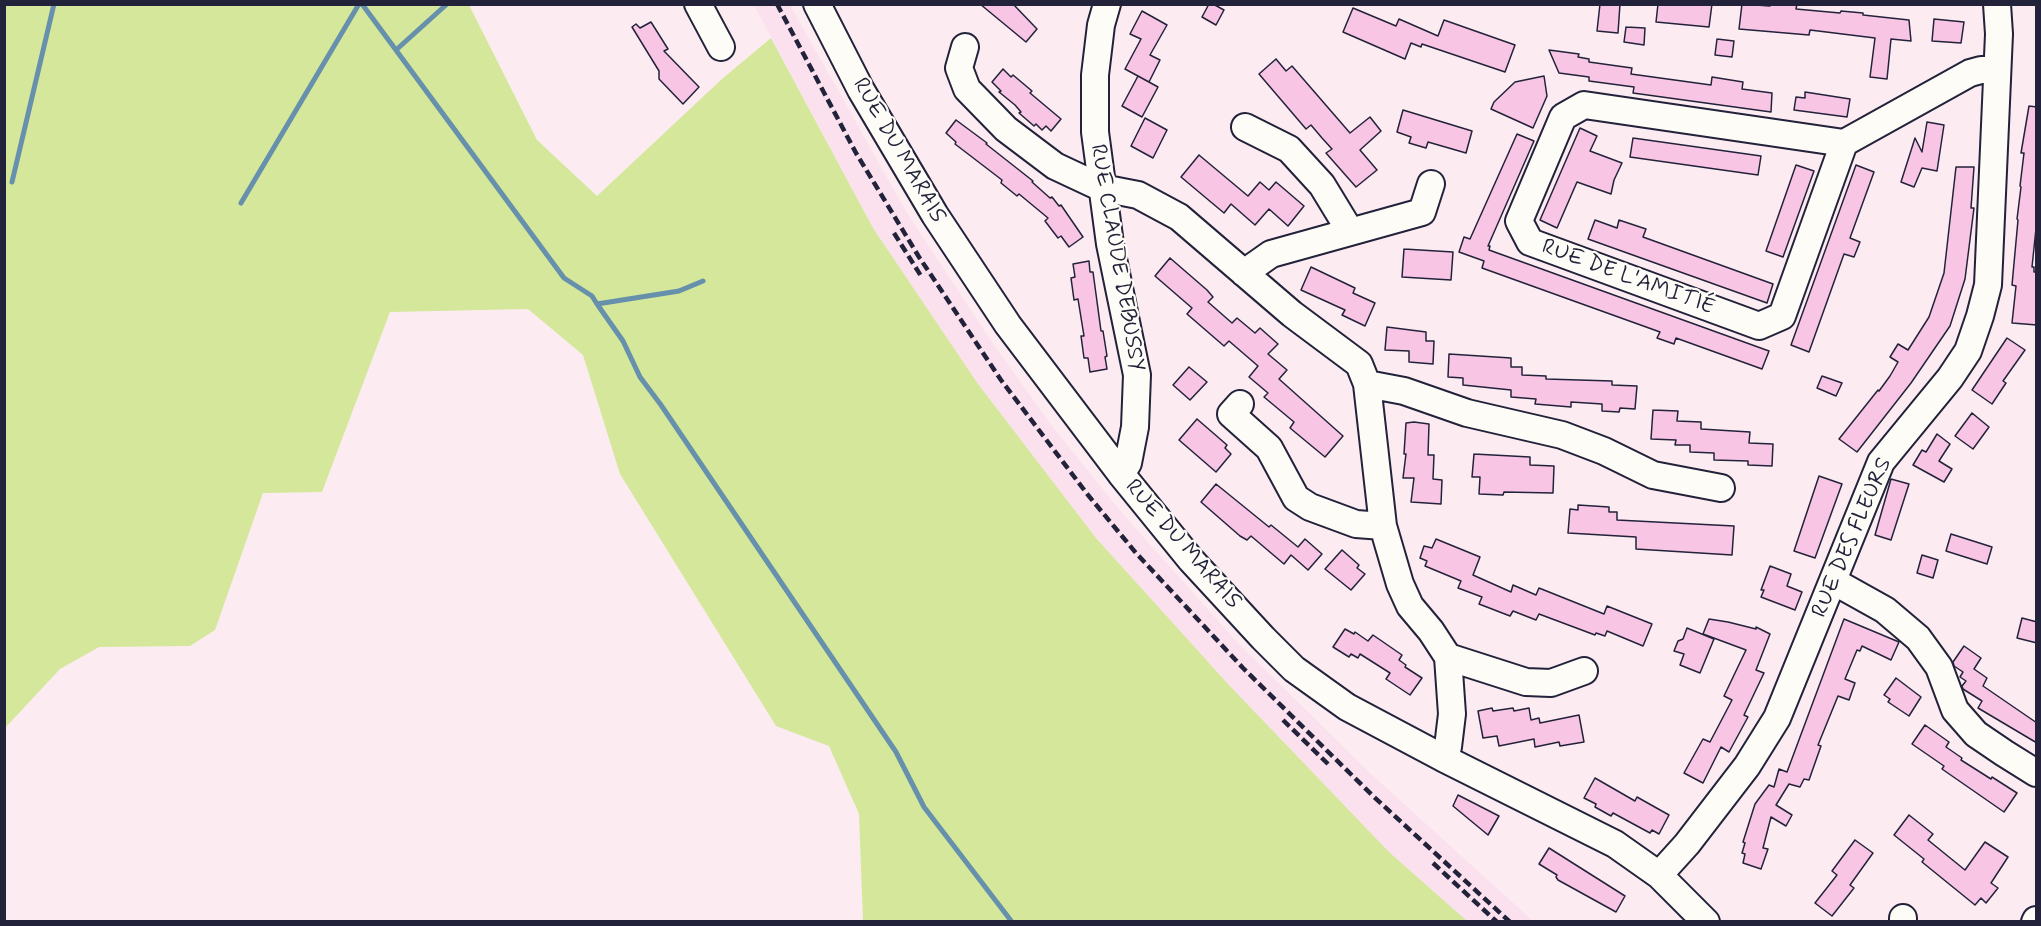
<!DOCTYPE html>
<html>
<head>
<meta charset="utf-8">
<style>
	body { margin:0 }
	#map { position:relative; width:2041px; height:926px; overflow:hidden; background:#fcecf1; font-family:Mynerve,sans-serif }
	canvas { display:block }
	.frame { position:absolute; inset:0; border:6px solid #22223b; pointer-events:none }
</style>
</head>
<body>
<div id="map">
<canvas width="2041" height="926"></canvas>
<div class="frame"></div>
</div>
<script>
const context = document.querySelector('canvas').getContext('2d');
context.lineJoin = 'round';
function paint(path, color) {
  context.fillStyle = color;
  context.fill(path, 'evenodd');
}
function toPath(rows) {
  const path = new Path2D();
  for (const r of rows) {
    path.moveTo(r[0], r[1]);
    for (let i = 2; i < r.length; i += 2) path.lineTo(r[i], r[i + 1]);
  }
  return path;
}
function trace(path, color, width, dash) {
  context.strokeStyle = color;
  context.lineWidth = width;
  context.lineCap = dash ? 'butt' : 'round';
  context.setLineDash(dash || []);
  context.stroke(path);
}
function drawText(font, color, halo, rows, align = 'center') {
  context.font = font + ' Mynerve,sans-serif';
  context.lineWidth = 4.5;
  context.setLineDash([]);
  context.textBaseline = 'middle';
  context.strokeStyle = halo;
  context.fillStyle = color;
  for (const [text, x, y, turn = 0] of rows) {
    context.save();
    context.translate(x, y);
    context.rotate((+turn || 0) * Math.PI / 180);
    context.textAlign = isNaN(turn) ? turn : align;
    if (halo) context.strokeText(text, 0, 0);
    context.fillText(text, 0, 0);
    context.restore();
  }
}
paint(toPath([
	[754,5,790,5,907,213,992,342,1052,426,1122,513,1237,642,1369,772,1533,921,1467,921,1389,852,1228,684,1096,538,978,384,873,228]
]), '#fbe0ed');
paint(toPath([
	[5,4,469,5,537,140,597,196,722,79,771,38,873,228,978,384,1096,538,1228,684,1389,852,1467,921,863,921,859,814,829,746,776,726,620,474,583,355,528,309,390,312,322,492,263,493,215,630,190,646,99,647,60,669,5,728]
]), '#d4e79b');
trace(toPath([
	[362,4,564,278,592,296,597,304,623,341,640,377,661,405,896,752,924,807,1012,922],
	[396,50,447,4],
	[12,182,54,4],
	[241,203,359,4],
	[597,304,679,291,703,281]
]), '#6690ab', 5);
const building = toPath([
	[980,4,1013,4,1037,29,1026,42,980,4],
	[1209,4,1213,4,1224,10,1216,25,1202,17,1209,4],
	[1600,4,1620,4,1618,33,1597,31,1600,4],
	[1658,4,1712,4,1709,27,1656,22,1658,4],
	[1742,4,1770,6,1770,4,1797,4,1796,9,1840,13,1841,11,1863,13,1863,15,1909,20,1911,41,1891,39,1887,79,1870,77,1875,38,1810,30,1809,35,1739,29,1742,4],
	[1353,8,1396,26,1399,19,1438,36,1444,20,1515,45,1505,72,1422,44,1421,47,1411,43,1405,59,1343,32,1353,8],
	[1142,11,1167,25,1150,55,1160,60,1149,82,1125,69,1141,39,1130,34,1142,11],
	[1934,19,1964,22,1961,43,1932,41,1934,19],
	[651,22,668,49,664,51,699,87,683,104,659,79,659,71,632,27,636,24,640,28,651,22],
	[1626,27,1645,28,1644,45,1624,42,1626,27],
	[1717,39,1734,41,1732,57,1715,55,1717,39],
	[1549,50,1579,54,1578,57,1589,59,1589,62,1632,68,1631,74,1711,85,1712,77,1743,82,1742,89,1772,93,1771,112,1633,93,1634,87,1589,81,1589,77,1559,73,1549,50],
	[1276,59,1286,71,1292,66,1350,133,1370,117,1381,131,1360,150,1377,170,1356,187,1326,153,1332,149,1322,138,1311,125,1306,129,1259,74,1276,59],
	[1003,69,1011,77,1013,75,1032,91,1030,93,1061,119,1051,131,1046,126,1042,130,1036,124,1034,126,1019,113,1021,112,1015,105,999,92,1001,91,992,82,1003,69],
	[1138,76,1158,87,1142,117,1122,106,1138,76],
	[1544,76,1547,96,1533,128,1491,109,1494,102,1515,82,1544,76],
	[1805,92,1850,99,1847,117,1794,110,1796,97,1805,98,1805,92],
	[2029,106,2037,107,2037,219,2032,267,2034,267,2034,272,2037,272,2037,325,2012,323,2016,286,2012,285,2018,220,2017,219,2021,187,2020,186,2024,153,2021,153,2029,106],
	[1403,110,1472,131,1466,153,1428,142,1426,148,1409,143,1411,137,1397,132,1403,110],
	[1145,118,1167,130,1153,158,1131,146,1145,118],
	[956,120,987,143,986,144,1033,181,1032,182,1050,198,1052,197,1059,206,1061,205,1083,237,1069,247,1061,236,1058,238,1045,221,1048,218,1019,194,1017,196,1001,183,1002,180,955,144,956,142,946,133,956,120],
	[1927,122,1944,125,1937,171,1922,168,1914,187,1901,182,1915,138,1922,152,1927,122],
	[1580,128,1597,136,1590,151,1622,163,1614,180,1611,194,1577,182,1557,228,1540,220,1580,128],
	[1517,134,1534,141,1488,246,1490,246,1489,250,1769,351,1762,369,1676,338,1674,344,1657,338,1660,332,1482,268,1484,261,1459,252,1464,237,1470,239,1517,134],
	[1633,138,1761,156,1758,175,1630,157,1633,138],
	[1199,155,1248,196,1260,182,1269,190,1276,182,1304,206,1288,226,1269,209,1255,225,1231,204,1224,213,1181,177,1199,155],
	[1796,165,1814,171,1783,257,1766,251,1796,165],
	[1856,165,1874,172,1850,238,1860,242,1854,257,1844,254,1809,352,1791,345,1856,165],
	[1956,167,1974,167,1971,208,1974,208,1965,279,1950,326,1911,383,1857,452,1839,439,1878,390,1879,391,1890,376,1898,362,1890,357,1898,344,1908,350,1929,317,1944,273,1956,167],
	[1595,220,1617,228,1619,220,1646,229,1643,237,1773,284,1767,303,1588,239,1595,220],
	[1404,249,1453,252,1451,280,1402,277,1404,249],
	[1170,258,1207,290,1213,297,1208,302,1232,323,1237,318,1255,333,1260,328,1278,344,1268,354,1287,370,1279,379,1343,436,1325,457,1290,428,1294,422,1264,397,1268,393,1249,377,1258,366,1229,341,1224,346,1187,314,1192,308,1155,276,1170,258],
	[1089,261,1090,272,1093,272,1101,331,1103,331,1107,356,1105,357,1107,369,1090,372,1088,358,1084,358,1081,336,1084,336,1078,299,1074,300,1071,278,1075,277,1073,264,1089,261],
	[1311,267,1355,288,1353,293,1375,303,1365,326,1342,315,1345,310,1301,290,1311,267],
	[1387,327,1426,332,1426,341,1434,341,1433,364,1409,362,1409,351,1385,350,1387,327],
	[2007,338,2025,350,2003,381,2006,383,1992,404,1972,390,2007,338],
	[1449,354,1511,358,1511,367,1522,367,1522,375,1546,376,1546,379,1612,381,1612,385,1637,386,1635,409,1620,408,1619,412,1602,411,1602,404,1571,402,1571,407,1535,404,1536,399,1511,397,1511,390,1463,385,1463,378,1448,377,1449,354],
	[1189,367,1207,382,1190,400,1173,385,1189,367],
	[1822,376,1842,383,1836,396,1817,388,1822,376],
	[1653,410,1678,411,1677,421,1701,422,1701,429,1750,432,1749,443,1773,444,1772,466,1748,465,1748,461,1714,460,1714,453,1690,452,1690,445,1675,445,1676,440,1651,439,1653,410],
	[1972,413,1989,427,1973,449,1955,436,1972,413],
	[1197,419,1227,445,1225,448,1231,454,1216,472,1179,440,1197,419],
	[1414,422,1429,424,1428,455,1434,455,1433,479,1442,480,1441,504,1411,502,1414,478,1403,478,1406,454,1404,454,1406,423,1414,422],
	[1937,434,1950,444,1939,461,1952,469,1944,482,1913,465,1922,450,1926,452,1937,434],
	[1474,454,1530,457,1530,465,1554,466,1553,493,1504,492,1503,495,1479,494,1480,477,1472,477,1474,454],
	[1819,476,1842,484,1815,558,1794,551,1819,476],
	[1891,479,1909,484,1891,540,1875,535,1891,479],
	[1216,484,1269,527,1271,525,1298,547,1305,539,1322,554,1308,570,1291,555,1284,564,1251,536,1247,540,1240,536,1201,502,1216,484],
	[1578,505,1609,507,1609,512,1617,512,1617,520,1734,526,1732,555,1636,549,1636,537,1568,533,1570,509,1578,510,1578,505],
	[1951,534,1992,547,1987,564,1946,551,1951,534],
	[1436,539,1480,557,1473,575,1511,592,1513,585,1536,595,1539,588,1604,614,1607,606,1652,624,1643,646,1607,631,1605,636,1596,633,1595,635,1539,614,1536,620,1513,611,1510,616,1479,604,1482,597,1458,588,1461,581,1425,566,1427,561,1420,558,1424,546,1432,548,1436,539],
	[1342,550,1359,565,1357,568,1365,574,1351,590,1325,569,1342,550],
	[1922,555,1938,560,1933,578,1917,573,1922,555],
	[1770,566,1791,574,1787,586,1802,592,1795,610,1761,597,1764,590,1761,590,1770,566],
	[2022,618,2037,622,2037,643,2017,638,2022,618],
	[1709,619,1728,622,1756,629,1756,627,1770,634,1756,670,1764,673,1744,715,1748,717,1729,752,1721,747,1703,783,1684,773,1703,739,1710,742,1732,700,1724,696,1746,650,1703,634,1709,619],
	[1844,619,1899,642,1891,660,1862,646,1860,651,1857,650,1845,679,1855,683,1849,700,1838,696,1818,745,1821,746,1809,780,1804,779,1800,787,1789,784,1776,805,1792,815,1786,826,1771,817,1763,848,1768,849,1761,869,1743,863,1745,854,1742,853,1745,843,1743,842,1755,804,1769,785,1774,787,1779,769,1787,772,1844,619],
	[1687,628,1714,639,1700,673,1680,665,1684,654,1674,651,1678,641,1683,639,1687,628],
	[1345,629,1354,634,1355,632,1368,641,1373,635,1402,655,1399,660,1406,665,1405,667,1422,678,1410,695,1386,679,1390,673,1360,654,1358,658,1351,654,1349,657,1333,647,1345,629],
	[1964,646,1981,658,1974,669,1987,678,1983,686,2037,723,2037,743,1978,708,1982,701,1963,689,1962,686,1966,681,1960,677,1963,672,1954,666,1953,662,1964,646],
	[1896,678,1921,697,1909,716,1888,702,1890,699,1884,695,1896,678],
	[1492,708,1493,711,1513,708,1514,711,1529,708,1531,720,1539,718,1540,723,1579,715,1584,742,1560,746,1559,742,1535,747,1534,739,1499,746,1497,736,1483,738,1478,711,1492,708],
	[1925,725,1949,742,1946,747,1962,758,1961,760,1991,779,1992,777,2017,793,2004,812,1942,769,1944,766,1912,744,1925,725],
	[1595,778,1635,801,1637,797,1669,815,1659,834,1652,830,1650,833,1613,813,1611,816,1595,807,1596,804,1584,798,1595,778],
	[1458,795,1499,816,1488,835,1453,806,1458,795],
	[1909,815,1933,834,1928,840,1965,870,1985,842,2008,857,1991,883,1998,888,1986,903,1981,898,1975,905,1922,862,1924,859,1894,835,1909,815],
	[1855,840,1873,853,1850,885,1854,888,1832,916,1815,903,1837,875,1832,871,1855,840],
	[1549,848,1625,896,1616,912,1558,880,1556,877,1557,875,1539,864,1549,848]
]);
paint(building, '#f8c5e4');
trace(building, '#22223b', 1.5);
const minor = toPath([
	[698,4,721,47],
	[817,4,861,90,935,215,1008,325,1121,474,1191,560,1263,638,1294,669,1347,707,1443,758,1615,844,1659,875,1706,922],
	[1107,4,1101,25,1095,75,1095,132,1110,244,1137,375,1135,427,1128,463,1121,474],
	[965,47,959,68,967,89,1006,129,1055,166,1102,188,1138,195,1179,217,1292,314,1359,364,1367,384,1383,526,1400,584,1410,606,1431,631,1448,657,1452,714,1448,747,1443,758],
	[1245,127,1289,149,1322,185,1350,231],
	[1844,143,1782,316,1759,326,1530,242,1519,221,1563,117,1584,105,1844,143,1970,73,1981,70,1997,70],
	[1244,273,1271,254,1422,212,1431,184],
	[1367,384,1404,391,1467,413,1562,435,1604,451,1653,475,1721,488],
	[1240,404,1231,414,1269,448,1296,498,1310,507,1356,524,1383,526],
	[1833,581,1885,610,1918,638,1939,667,1955,710,1976,734,2004,753,2036,773],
	[1448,657,1526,682,1551,683,1584,671],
	[1659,875,1687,844,1747,766,1777,718,1881,462,1950,378,1968,351,1980,316,1988,285,1999,34,1997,4],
	[1903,922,1903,918],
	[2035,922,2036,920]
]);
trace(minor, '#22223b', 30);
trace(minor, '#fdfcf7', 26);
trace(toPath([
	[777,4,856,153,919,257,1001,380,1088,495,1136,553,1243,668,1373,796,1510,922],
	[894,233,921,276],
	[1283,720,1328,764],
	[1433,863,1497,922]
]), '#22223b', 4.5, [9, 4.5]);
drawText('22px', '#22223b', '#fdfcf7', [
	["RUE DU MARAIS",898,151,60],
	["RUE CLAUDE DEBUSSY",1116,258,80],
	["RUE DE L'AMITIÉ",1628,278,20],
	["RUE DES FLEURS",1853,538,-67],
	["RUE DU MARAIS",1182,545,49]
]);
</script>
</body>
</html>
